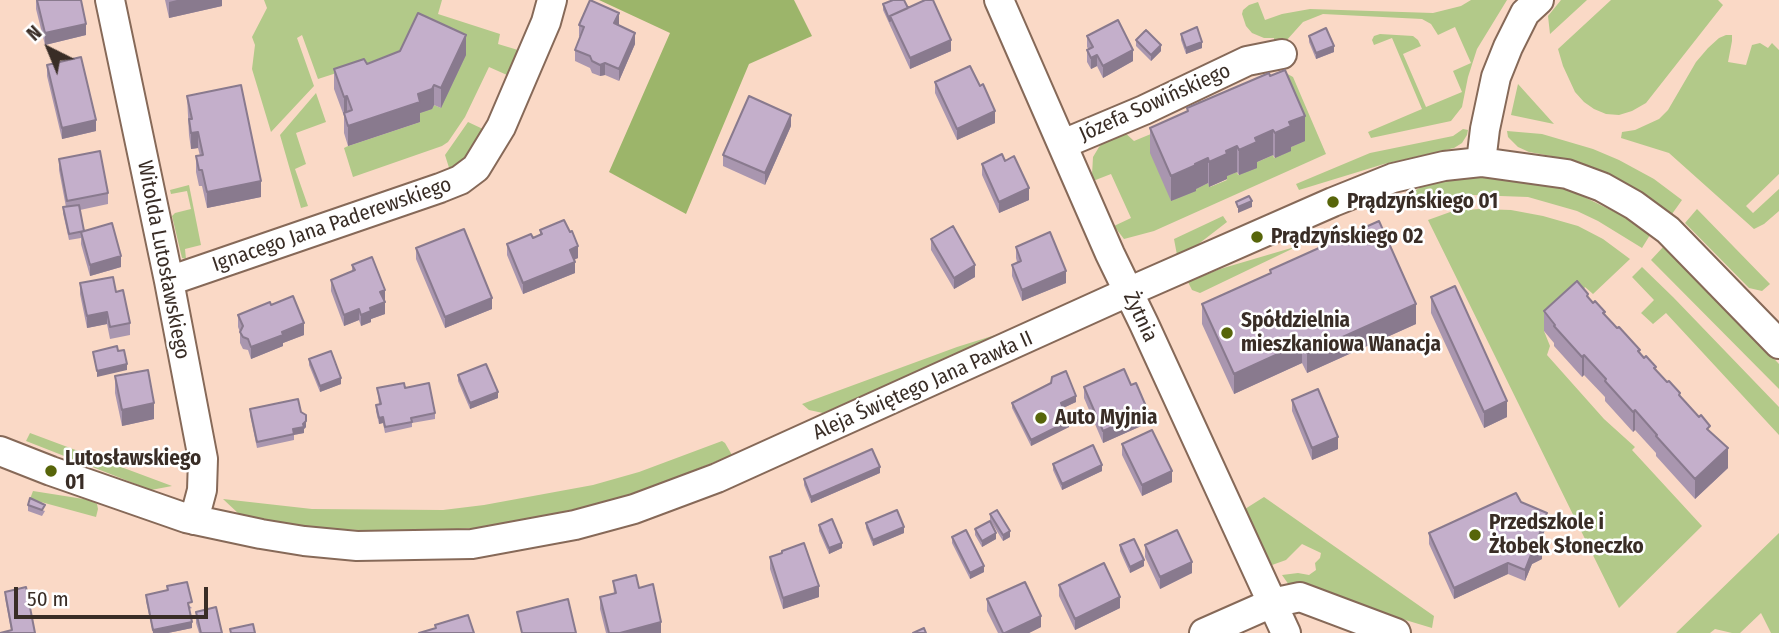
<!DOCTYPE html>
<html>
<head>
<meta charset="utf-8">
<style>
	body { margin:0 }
	#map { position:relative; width:1779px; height:633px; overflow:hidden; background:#fad9c6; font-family:"Fira Sans Condensed",sans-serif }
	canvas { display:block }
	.north { position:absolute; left:14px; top:14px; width:70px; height:70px; -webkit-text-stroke:5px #fff; paint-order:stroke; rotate:317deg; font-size:19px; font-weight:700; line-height:28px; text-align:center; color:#392d26 }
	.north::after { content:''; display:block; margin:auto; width:24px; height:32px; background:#392d26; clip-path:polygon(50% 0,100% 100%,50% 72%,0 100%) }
	.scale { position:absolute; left:14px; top:587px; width:194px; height:32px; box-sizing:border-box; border:4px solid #392d26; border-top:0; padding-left:9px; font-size:21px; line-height:24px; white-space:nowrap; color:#392d26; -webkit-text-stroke:5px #fff; paint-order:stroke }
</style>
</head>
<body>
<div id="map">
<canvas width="1779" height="633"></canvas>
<div class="north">N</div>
<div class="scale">50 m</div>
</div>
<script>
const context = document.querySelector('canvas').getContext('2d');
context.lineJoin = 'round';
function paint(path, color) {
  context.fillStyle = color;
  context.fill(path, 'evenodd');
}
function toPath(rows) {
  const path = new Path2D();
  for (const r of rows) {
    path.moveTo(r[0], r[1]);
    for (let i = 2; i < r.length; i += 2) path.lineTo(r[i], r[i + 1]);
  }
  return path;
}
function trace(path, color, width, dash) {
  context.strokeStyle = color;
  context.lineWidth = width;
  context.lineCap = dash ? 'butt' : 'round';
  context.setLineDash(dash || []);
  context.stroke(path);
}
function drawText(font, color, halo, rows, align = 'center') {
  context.font = font + ' "Fira Sans Condensed",sans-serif';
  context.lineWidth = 5;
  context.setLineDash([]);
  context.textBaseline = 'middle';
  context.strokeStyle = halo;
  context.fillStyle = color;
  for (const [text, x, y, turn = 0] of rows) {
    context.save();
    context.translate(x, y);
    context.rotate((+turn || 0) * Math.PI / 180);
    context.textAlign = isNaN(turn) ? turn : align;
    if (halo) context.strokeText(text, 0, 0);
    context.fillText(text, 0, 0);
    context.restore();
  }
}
paint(toPath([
	[264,0,442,0,438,14,500,34,498,44,518,50,507,75,489,67,465,117,448,142,442,146,353,177,344,148,348,146,420,122,418,114,434,105,441,108,386,57,318,79,302,35,297,38,314,86,271,132,252,69,255,45,252,37,267,8],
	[1471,0,1507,0,1477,49,1468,77,1462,107,1451,121,1371,138,1368,132,1422,109,1392,38,1374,45,1372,40,1374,36,1380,34,1413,36,1418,40,1421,46,1403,54,1426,107,1462,92,1453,71,1471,63,1455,27,1438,35,1431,24,1422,19,1323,14,1303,22,1286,41,1274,42,1274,38,1264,38,1252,33,1246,26,1242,14,1243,10,1249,5,1258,2,1265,20,1282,14,1310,9,1433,13,1461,6],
	[1561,0,1587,0,1550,34,1548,16],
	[1611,0,1718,0,1723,5,1646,103,1632,111,1619,115,1606,114,1594,109,1584,102,1575,92,1563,66,1558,49],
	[1726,35,1732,35,1732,41,1728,62,1746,65,1752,45,1760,43,1768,48,1772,43,1779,50,1779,174,1746,206,1753,213,1779,189,1779,211,1764,224,1754,229,1669,153,1621,138,1622,132,1635,130,1659,119,1668,110,1696,62,1708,48,1719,38],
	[1284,72,1293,77,1326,154,1154,231,1124,239,1114,226,1131,218,1111,174,1093,181,1092,175,1093,157,1099,147,1106,139,1122,130,1134,141,1199,114,1199,98,1209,124,1171,201,1208,183,1210,187,1227,180,1226,176,1237,172,1238,175,1255,163,1273,155,1274,158,1289,148,1304,141],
	[1518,84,1554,124,1511,115],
	[316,93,326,122,296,133,306,164,295,169,308,206,301,208,280,135],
	[468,122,485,130,463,169,451,174,445,155],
	[1463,129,1468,130,1467,135,1462,143,1454,148,1384,164,1299,190,1296,184,1370,153,1453,136],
	[1507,131,1542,134,1593,149,1619,160,1654,179,1682,200,1672,214,1649,197,1605,173,1580,164,1551,156,1529,152,1518,147,1508,137],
	[1496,177,1532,181,1568,189,1625,217,1650,235,1642,248,1598,221,1577,211,1528,197,1473,195,1442,198,1411,205,1395,201,1427,184,1456,179],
	[189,185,201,245,185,249,186,259,182,258,172,216,175,213,191,209,187,191,171,194,170,190],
	[1480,209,1511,210,1543,216,1578,226,1603,239,1630,259,1593,294,1585,287,1577,301,1544,331,1550,346,1547,355,1604,419,1635,447,1632,450,1702,526,1619,608,1428,220,1453,211],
	[1697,209,1770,284,1762,291,1749,288,1685,223],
	[1223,216,1227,222,1192,249,1177,255,1174,239],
	[1298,246,1200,293,1192,290,1188,282,1220,269],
	[1664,246,1686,266,1779,364,1779,389,1651,260],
	[1642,267,1673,297,1779,407,1779,435,1666,313,1653,324,1641,313,1654,300,1632,277],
	[1008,331,823,413,809,410,802,404,957,347],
	[30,433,172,486,151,490,26,441],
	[722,441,725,443,732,455,637,493,593,505,520,521,474,528,412,532,308,528,257,520,240,515,223,499,312,509,443,510,484,505,593,485,639,472],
	[33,491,90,500,97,504,98,509,96,517,30,499],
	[1264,497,1434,616,1432,628,1289,585,1282,575,1298,573,1309,575,1316,570,1315,563,1320,558,1321,553,1302,544,1286,560,1272,565,1245,509],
	[1779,533,1779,633,1771,633,1761,613,1740,633,1732,633,1715,629,1710,633,1676,633]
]), '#b2c989');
paint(toPath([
	[599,0,794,0,812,36,749,64,686,214,609,172,670,33]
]), '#9cb56a');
const street = toPath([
	[110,0,169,281,203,459,202,490,194,520],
	[999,0,1110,254,1144,324,1286,633],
	[1063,144,1144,110,1247,61,1282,54],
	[1481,162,1485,129,1496,77,1508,47,1525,13,1539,0],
	[169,281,440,188,460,180,476,168,501,127,546,22,552,0],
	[0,451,51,471,186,518,261,534,304,541,357,546,472,544,575,525,634,509,717,478,1128,292,1333,202,1393,178,1444,166,1481,162,1567,174,1602,187,1634,205,1668,230,1779,344],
	[1204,633,1272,603,1300,597,1396,633]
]);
trace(street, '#866958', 32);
trace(street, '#fff', 28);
paint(toPath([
	[36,0,81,0,86,35,45,45,36,9],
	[165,0,222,0,222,6,169,18],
	[883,4,908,8,951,51,910,69,883,10],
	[619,24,618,25,635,44,619,81,605,75,600,76,592,73,590,68,575,61,575,50,580,37,579,36,579,25],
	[1181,34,1202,48,1186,54,1181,40],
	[1087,36,1133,61,1103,78,1097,66,1091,69,1087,62,1087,50,1089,50,1087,47],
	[1309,36,1334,52,1316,59,1309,42],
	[1136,40,1161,51,1151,61,1136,46],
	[466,55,441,108,434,105,432,109,420,113,420,122,348,146,344,133,344,116,334,89,334,69,367,64],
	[47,65,96,131,62,139,47,76],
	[1269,73,1305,141,1291,147,1291,151,1275,158,1273,155,1257,162,1257,168,1239,175,1237,172,1227,176,1227,179,1209,187,1208,183,1196,189,1196,191,1171,201,1150,153,1150,128,1187,112,1187,108],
	[935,82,995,123,957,140,935,93],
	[187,96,261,197,207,208,202,186,199,186,196,172,196,156,200,156,198,148,191,149,189,135],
	[791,126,765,185,723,166,723,155],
	[59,159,108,193,108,204,80,210,84,231,121,267,90,276,81,244,81,238,69,240,63,213,63,207,66,207,59,170],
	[982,164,1029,200,999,213,982,175],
	[540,230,578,258,574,260,575,273,523,294,507,255,507,244,533,238,540,235],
	[931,239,975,277,954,289,931,250],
	[1016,247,1066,283,1022,301,1012,276,1012,265,1017,262,1016,258],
	[416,248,492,309,445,328,416,259],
	[352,265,385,301,385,314,371,319,371,322,361,326,359,320,344,326,331,291,331,280,352,271],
	[1270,270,1416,324,1307,373,1302,363,1234,394,1202,324,1202,304,1270,273],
	[80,283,116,292,130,323,130,335,110,339,107,324,87,328,80,294],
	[1431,297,1507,417,1484,428,1431,313],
	[1588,297,1680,396,1710,432,1728,468,1695,499,1656,456,1656,453,1635,430,1633,432,1605,401,1605,397,1584,375,1582,377,1554,346,1554,343,1544,331,1544,311],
	[271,305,304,335,283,343,283,346,251,359,248,350,243,349,240,343,240,332,238,327,238,315],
	[309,359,341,384,320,392,309,365],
	[458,375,498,398,470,409,458,381],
	[115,376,154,419,122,426,115,393],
	[1131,385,1148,423,1103,443,1084,398,1084,387],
	[377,388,405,388,435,413,435,419,412,423,412,427,385,433,383,423,379,424,376,411,376,405,379,404],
	[1292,400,1338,449,1312,460,1292,411],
	[1076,402,1063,408,1069,427,1031,446,1012,408,1012,403],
	[250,409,301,412,306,427,304,429,304,433,294,435,294,440,257,448,250,415],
	[1122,444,1172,482,1142,496,1122,455],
	[1053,464,1102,471,1062,490,1053,470],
	[880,473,811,503,804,485,804,479],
	[1521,502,1547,524,1540,543,1542,559,1532,564,1525,581,1508,574,1454,599,1429,544,1429,533],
	[28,505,45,511,42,516,28,511],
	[990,514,1010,537,1003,541,990,520],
	[866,523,904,533,873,546,866,528],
	[819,525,842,548,829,554,819,531],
	[975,529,996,539,982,547,975,535],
	[952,537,984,572,970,579,952,543],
	[1120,545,1144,566,1130,573,1120,551],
	[1145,545,1192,573,1160,589,1145,557],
	[782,551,819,597,783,609,770,569,770,557,782,553],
	[613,581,639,588,661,633,606,633,600,609,600,597,614,594],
	[1059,585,1120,608,1075,630,1059,596],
	[167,586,192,608,189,609,192,628,168,633,153,633,146,601,146,595,167,590],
	[5,592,35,633,11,630,5,598],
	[987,599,1041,627,1029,633,998,633,987,611],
	[196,612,222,633,199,633,196,623]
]), '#a996af');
paint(toPath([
	[177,0,222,0,222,6,169,18,169,2],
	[619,13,619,24,614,35,614,23],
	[86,24,86,35,45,45,45,33],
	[635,33,635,44,619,81,619,69],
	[466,35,466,55,441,108,441,88],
	[951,40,951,51,910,69,910,58],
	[1202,42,1202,48,1186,54,1186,48],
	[1161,45,1161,51,1151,61,1151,55],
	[1334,46,1334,52,1316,59,1316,53],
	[1133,50,1133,61,1103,78,1103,66],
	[1097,55,1097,66,1091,69,1091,58],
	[605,63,605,75,600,76,600,65],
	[434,85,434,105,432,109,420,113,420,122,348,146,348,126,418,94],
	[347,96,347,116,344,115,344,97],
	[995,111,995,123,957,140,957,129],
	[791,115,791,126,765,185,765,173],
	[1305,116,1305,141,1291,147,1291,151,1275,158,1275,133,1289,122],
	[96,120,96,131,62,139,62,128],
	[1273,130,1273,155,1257,162,1257,168,1239,175,1239,150,1255,138],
	[198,132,198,148,191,149,191,133],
	[1237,146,1237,172,1227,176,1227,179,1209,187,1209,162,1226,151],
	[1208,158,1208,183,1196,189,1196,191,1171,201,1171,176],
	[261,181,261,197,207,208,207,192],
	[1029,188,1029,200,999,213,999,202],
	[1252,201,1252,207,1238,213,1238,207],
	[578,246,578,258,570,261,570,250],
	[121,256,121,267,90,276,90,265],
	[575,262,575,273,523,294,523,283],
	[975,265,975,277,954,289,954,278],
	[1066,271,1066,283,1022,301,1022,290],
	[385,290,385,301,380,303,380,292],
	[492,298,492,309,445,328,445,317],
	[385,302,385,314,371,319,371,322,361,326,361,315,370,308],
	[1416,304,1416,324,1307,373,1307,353],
	[359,309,359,320,344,326,344,315],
	[107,312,107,324,87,328,87,316],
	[304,323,304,335,283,343,283,346,251,359,251,347,282,332],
	[1302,343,1302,363,1234,394,1234,374],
	[1584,355,1584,375,1582,377,1582,357],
	[127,364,127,370,97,377,97,371],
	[341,378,341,384,320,392,320,386],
	[498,392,498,398,470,409,470,403],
	[1076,396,1076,402,1061,409,1061,403],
	[1507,401,1507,417,1484,428,1484,412],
	[154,403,154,419,122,426,122,410],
	[1635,410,1635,430,1633,432,1633,412],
	[1148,411,1148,423,1103,443,1103,431],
	[383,417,383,423,379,424,379,418],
	[306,421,306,427,304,429,304,433,293,435,293,429,303,424],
	[1069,421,1069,427,1031,446,1031,440],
	[1338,437,1338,449,1312,460,1312,448],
	[1728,448,1728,468,1695,499,1695,479],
	[1102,465,1102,471,1062,490,1062,484],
	[880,467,880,473,811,503,811,497],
	[1172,471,1172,482,1142,496,1142,485],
	[1547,513,1547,524,1538,549,1538,538],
	[904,527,904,533,873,546,873,540],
	[1010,531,1010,537,1003,541,1003,535],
	[996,533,996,539,982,547,982,541],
	[842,543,842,548,829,554,829,548],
	[1542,547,1542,559,1532,564,1525,581,1525,570,1532,552],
	[1144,560,1144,566,1130,573,1130,567],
	[1192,562,1192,573,1160,589,1160,577],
	[1508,563,1508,574,1454,599,1454,588],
	[984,566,984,572,970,579,970,573],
	[819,586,819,597,783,609,783,598],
	[1120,597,1120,608,1075,630,1075,619],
	[1041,616,1041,627,1029,633,1005,633],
	[192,622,192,628,168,633,153,633,153,630],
	[661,622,661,633,620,633]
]), '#897a8e');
const building = toPath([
	[37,0,81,0,86,24,45,33,37,0],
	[590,0,619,13,614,23,635,33,619,69,605,63,600,65,592,61,590,56,575,50,584,27,579,25,590,0],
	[893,0,904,0,908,8,890,16,890,21,883,4,893,0],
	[925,0,933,0,951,40,910,58,890,16,925,0],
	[418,13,466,35,441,88,434,85,432,89,418,94,420,102,348,126,344,113,352,110,347,96,344,97,334,69,364,59,367,64,400,51,418,13],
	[1118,20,1133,50,1103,66,1097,55,1091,58,1087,50,1093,47,1087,36,1118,20],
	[1197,27,1202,42,1186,48,1181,34,1197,27],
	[1326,28,1334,46,1316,53,1309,36,1326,28],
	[1146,30,1161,45,1151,55,1136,40,1146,30],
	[81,57,96,120,62,128,47,65,81,57],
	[970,66,980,86,983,84,995,111,957,129,935,82,970,66],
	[1285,70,1305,116,1289,122,1291,126,1275,133,1273,130,1255,138,1257,142,1239,150,1237,146,1226,151,1227,154,1209,162,1208,158,1195,164,1196,165,1171,176,1150,128,1188,111,1187,108,1269,73,1270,76,1285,70],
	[241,85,261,181,207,192,202,170,199,170,196,156,203,155,198,132,191,133,189,119,192,119,187,96,241,85],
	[749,96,791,115,765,173,723,155,749,96],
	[100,151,108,193,67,201,59,159,100,151],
	[1002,154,1005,161,1014,156,1029,188,999,202,982,164,1002,154],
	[1249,196,1252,201,1238,207,1236,202,1249,196],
	[79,205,84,231,69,234,63,207,79,205],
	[564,220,570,232,572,231,578,246,570,250,575,262,523,283,507,244,531,234,533,238,542,234,540,230,564,220],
	[1379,221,1416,304,1307,353,1302,343,1234,374,1202,304,1271,273,1270,270,1379,221],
	[112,223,121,256,90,265,81,232,112,223],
	[953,226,975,265,954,278,931,239,953,226],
	[464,229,492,298,445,317,416,248,464,229],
	[1050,232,1066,271,1022,290,1012,265,1021,261,1016,247,1050,232],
	[372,257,385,290,380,292,385,302,370,308,371,311,361,315,359,309,344,315,331,280,355,270,352,265,372,257],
	[113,277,116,292,123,290,130,323,110,327,107,312,87,316,80,283,113,277],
	[1577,281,1588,294,1587,296,1593,303,1595,301,1605,312,1603,313,1617,328,1619,327,1640,350,1638,351,1644,358,1646,356,1656,367,1654,368,1667,382,1669,381,1680,393,1679,395,1699,417,1701,415,1710,426,1707,429,1728,448,1695,479,1656,436,1657,435,1635,410,1633,412,1605,381,1606,379,1584,355,1582,357,1554,326,1555,325,1544,311,1577,281],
	[1455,286,1507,401,1484,412,1431,297,1455,286],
	[293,296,304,323,282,332,283,335,251,347,248,339,243,337,240,332,243,326,238,315,270,302,271,305,293,296],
	[117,346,118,351,124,350,127,364,97,371,93,352,117,346],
	[331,351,341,378,320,386,309,359,331,351],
	[486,364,498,392,470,403,458,375,486,364],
	[1124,369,1131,385,1136,383,1148,411,1103,431,1084,387,1124,369],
	[148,370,154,403,122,410,115,376,148,370],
	[1066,371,1076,396,1061,403,1069,421,1031,440,1012,403,1051,383,1052,377,1066,371],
	[404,383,405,388,429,383,435,413,411,418,412,422,385,427,383,417,379,418,376,405,381,404,377,388,404,383],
	[1318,389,1338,437,1312,448,1292,400,1318,389],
	[298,399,301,412,306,415,306,421,303,424,304,427,293,429,294,434,257,442,250,409,298,399],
	[1152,430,1172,471,1142,485,1122,444,1152,430],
	[1093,445,1102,465,1062,484,1053,464,1093,445],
	[872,449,880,467,811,497,804,479,872,449],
	[1516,493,1521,502,1547,513,1538,538,1542,547,1532,552,1525,570,1508,563,1454,588,1429,533,1516,493],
	[30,498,45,505,42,510,28,505,30,498],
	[897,510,904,527,873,540,866,523,897,510],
	[997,510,1010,531,1003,535,990,514,997,510],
	[832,519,842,543,829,548,819,525,832,519],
	[990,521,996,533,982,541,975,529,990,521],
	[966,530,984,566,970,573,952,537,966,530],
	[1177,530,1192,562,1160,577,1145,545,1177,530],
	[1134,539,1144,560,1130,567,1120,545,1134,539],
	[804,543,819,586,783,598,770,557,782,553,782,551,804,543],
	[1104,563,1120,597,1075,619,1059,585,1104,563],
	[636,575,639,588,653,584,661,622,620,633,609,633,600,597,616,593,613,581,636,575],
	[187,582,192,602,188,603,192,622,153,630,146,595,168,590,167,586,187,582],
	[1025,582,1041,616,1005,633,1003,633,987,599,1025,582],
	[26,587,35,633,0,633,12,630,5,592,26,587],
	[568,599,576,633,522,633,517,612,568,599],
	[216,607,222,633,201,633,196,612,216,607],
	[468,615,474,633,419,633,436,628,435,625,468,615],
	[253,624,255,633,231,633,230,629,253,624],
	[924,628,926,633,913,633,924,628]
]);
paint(building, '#c4afcb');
trace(building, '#897a8e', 2);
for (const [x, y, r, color] of [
	[1333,202,7,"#57650a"],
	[1257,237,7,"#57650a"],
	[1227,333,7,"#57650a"],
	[1041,418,7,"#57650a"],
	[51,471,7,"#57650a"],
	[1475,535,7,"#57650a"]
]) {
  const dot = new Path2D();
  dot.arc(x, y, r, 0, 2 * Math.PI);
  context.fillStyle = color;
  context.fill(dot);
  trace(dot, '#fff', 2.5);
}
drawText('21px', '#392d26', '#fff', [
	["Józefa Sowińskiego",1155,103,-24],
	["Ignacego Jana Paderewskiego",332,225,-19],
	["Witolda Lutosławskiego",163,260,79],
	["Żytnia",1140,317,65],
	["Aleja Świętego Jana Pawła II",923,386,-24]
]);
drawText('bold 21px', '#392d26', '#fff', [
	["Prądzyńskiego 01",1347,202],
	["Prądzyńskiego 02",1271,237],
	["Spółdzielnia",1241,321],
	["mieszkaniowa Wanacja",1241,345],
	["Auto Myjnia",1055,418],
	["Lutosławskiego",65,459],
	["01",65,483],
	["Przedszkole i",1489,523],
	["Żłobek Słoneczko",1489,547]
], 'left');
</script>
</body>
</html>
